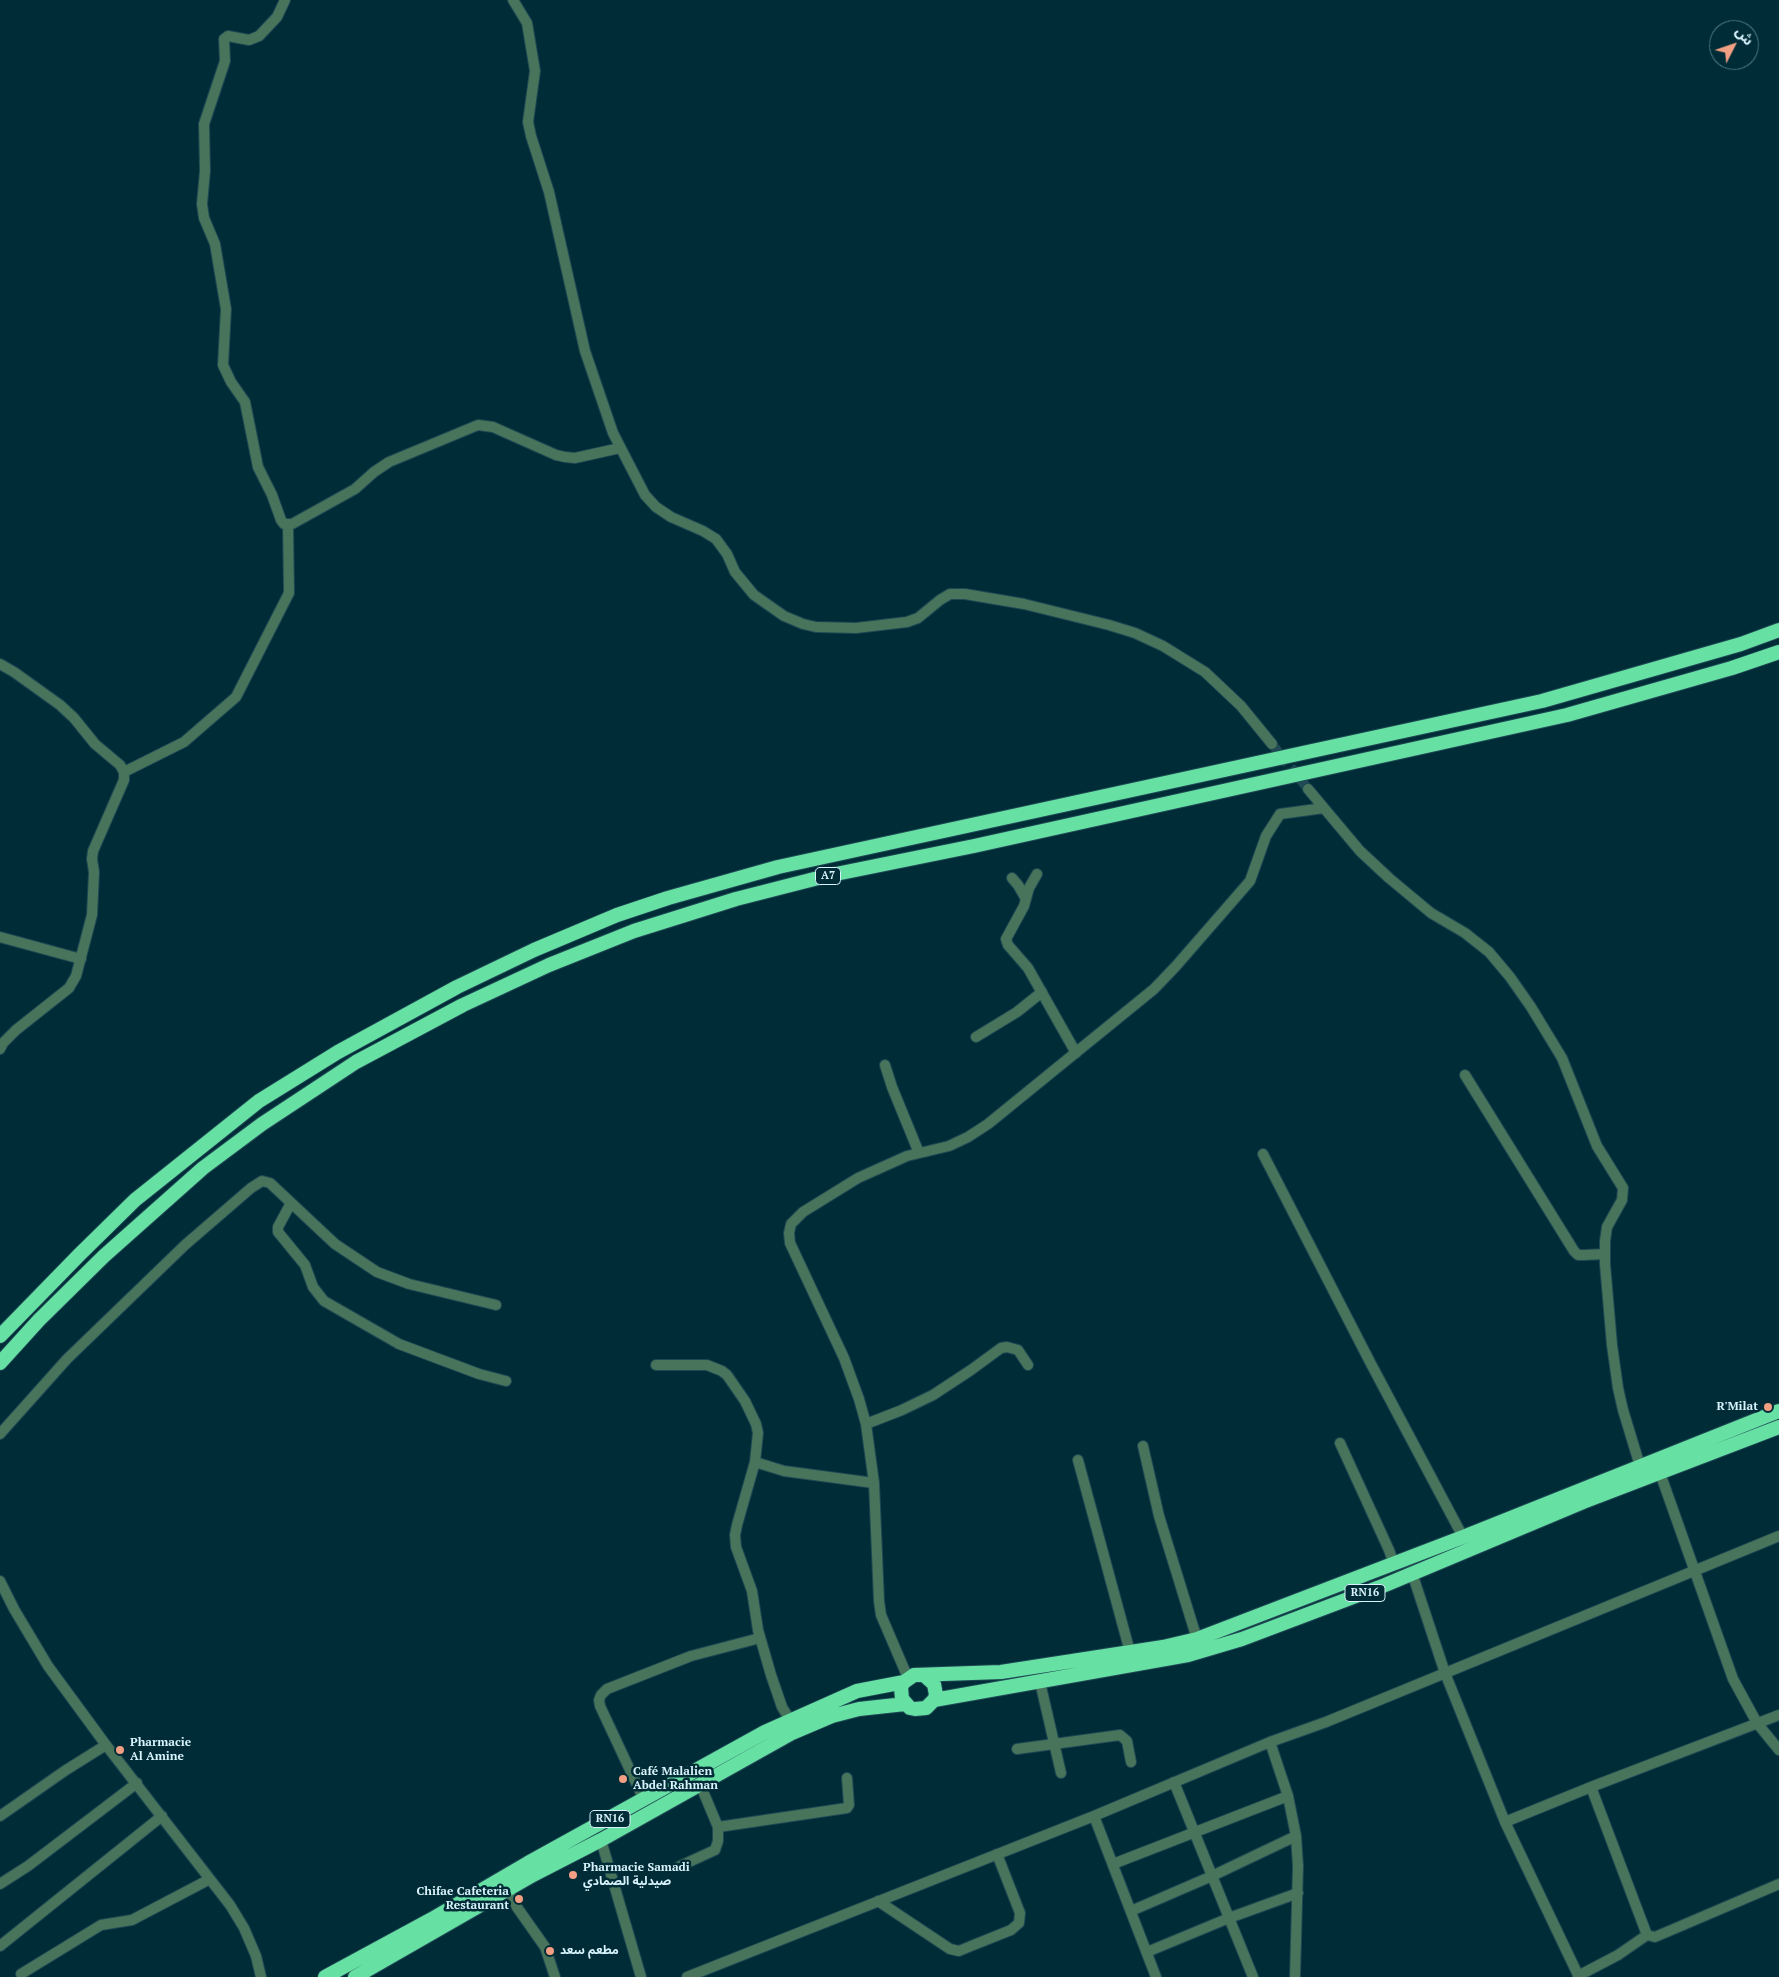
<!DOCTYPE html>
<html>
<head>
<meta charset="utf-8">
<style>
	body { margin:0 }
	#map { position:relative; width:1779px; height:1977px; overflow:hidden; background:#002c37; font-family:"PT Serif","Noto Sans Arabic",serif }
	canvas { display:block }
	.north { position:absolute; left:1709px; top:20px; width:50px; height:50px; box-sizing:border-box; background:#002c37; border:1px solid #567c86; border-radius:50%; rotate:49deg; font-size:14px; font-weight:700; line-height:20px; text-align:center; color:#d8f3fc }
	.north::after { content:''; display:block; margin:auto; width:18px; height:22px; background:#f39f83; clip-path:polygon(50% 0,100% 100%,50% 72%,0 100%) }
</style>
</head>
<body>
<div id="map">
<canvas width="1779" height="1977"></canvas>
<div class="north">ش</div>
</div>
<script>
const context = document.querySelector('canvas').getContext('2d');
context.lineJoin = 'round';
function toPath(rows) {
  const path = new Path2D();
  for (const r of rows) {
    path.moveTo(r[0], r[1]);
    for (let i = 2; i < r.length; i += 2) path.lineTo(r[i], r[i + 1]);
  }
  return path;
}
function trace(path, color, width, dash) {
  context.strokeStyle = color;
  context.lineWidth = width;
  context.lineCap = dash ? 'butt' : 'round';
  context.setLineDash(dash || []);
  context.stroke(path);
}
function drawText(font, color, halo, rows, align = 'center') {
  context.font = font + ' "PT Serif","Noto Sans Arabic",serif';
  context.lineWidth = 5;
  context.setLineDash([]);
  context.textBaseline = 'middle';
  context.strokeStyle = halo;
  context.fillStyle = color;
  for (const [text, x, y, turn = 0] of rows) {
    context.save();
    context.translate(x, y);
    context.rotate((+turn || 0) * Math.PI / 180);
    context.textAlign = isNaN(turn) ? turn : align;
    if (halo) context.strokeText(text, 0, 0);
    context.fillText(text, 0, 0);
    context.restore();
  }
}
trace(toPath([
	[1272,744,1308,789]
]), '#204a55', 10, [10, 5]);
const minor = toPath([
	[285,0,277,17,259,36,249,40,228,36,224,39,225,61,204,124,205,171,202,204,204,218,215,244,226,309,223,365,231,382,245,402,258,467,272,495,281,520,284,524,292,524,355,489,374,472,389,462,478,425,493,427,556,455,565,457,575,458,620,448],
	[513,0,527,23,535,71,528,122,531,136,549,192,585,351,613,433,645,495,656,507,671,517,703,531,716,539,727,554,735,572,754,595,784,616,803,624,816,627,856,628,907,622,918,618,940,600,950,594,965,594,1024,604,1109,625,1135,633,1163,646,1205,672,1241,706,1272,744],
	[0,664,14,672,60,705,74,718,95,744,120,765,124,772,124,780,93,851,92,859,94,872,92,915,76,976,69,988,16,1030,3,1043,0,1049],
	[124,772,184,742,236,697,289,593,288,525],
	[1308,789,1360,851,1389,878,1431,913,1465,933,1489,952,1510,977,1531,1007,1562,1058,1597,1146,1623,1188,1622,1200,1607,1227,1605,1241,1605,1264,1612,1345,1618,1388,1623,1410,1640,1466],
	[1037,874,1029,888,1024,906,1006,939,1008,945,1028,968,1076,1053],
	[1012,878,1018,885,1026,899],
	[0,937,81,959],
	[976,1037,1017,1012,1042,992],
	[885,1065,892,1087,919,1153],
	[1465,1075,1574,1251,1578,1255,1584,1255,1605,1254],
	[1263,1154,1370,1362,1463,1537],
	[291,1203,278,1227,278,1232,305,1265,313,1287,324,1301,399,1344,479,1374,506,1381],
	[656,1365,707,1365,722,1371,727,1375,745,1401,756,1424,758,1433,755,1462,784,1471,874,1483],
	[866,1424,902,1410,933,1395,971,1370,1001,1348,1007,1347,1018,1350,1028,1365],
	[0,1434,67,1359,185,1245,251,1188,262,1181,270,1183,335,1244,377,1272,409,1284,496,1305],
	[1340,1443,1389,1550,1394,1564],
	[1143,1446,1159,1516,1197,1639],
	[1078,1460,1130,1652],
	[755,1462,737,1525,735,1535,736,1547,752,1591,758,1630,771,1675,782,1707,790,1720],
	[1660,1473,1733,1679,1757,1723,1779,1750],
	[1412,1573,1445,1673,1505,1822,1579,1977],
	[0,1581,14,1609,48,1666,106,1745,230,1905,244,1928,256,1956,261,1977],
	[908,1678,881,1615,879,1601,874,1483,866,1424,859,1399,844,1358,790,1243,789,1233,791,1224,803,1212,858,1178,907,1156,949,1146,968,1137,988,1124,1154,989,1176,966,1250,881,1266,836,1280,814,1324,808],
	[1040,1682,1061,1773],
	[1270,1742,1288,1796,1296,1836,1298,1866,1295,1977],
	[1017,1749,1120,1735,1127,1741,1131,1762],
	[1174,1782,1253,1977],
	[700,1784,718,1827,847,1808,849,1805,847,1778],
	[1591,1787,1647,1935,1655,1937,1779,1884],
	[644,1800,600,1706,599,1700,601,1695,607,1689,691,1656,760,1638],
	[0,1816,66,1770,106,1745],
	[1094,1816,1156,1977],
	[1505,1822,1591,1787,1779,1715],
	[601,1840,641,1977],
	[1113,1864,1288,1796],
	[678,1867,715,1850,718,1841,718,1827],
	[0,1884,28,1866,137,1783],
	[508,1889,514,1903,545,1947,555,1977],
	[878,1901,950,1949,959,1951,971,1946,1011,1930,1019,1923,1020,1913,997,1854],
	[1131,1911,1212,1876,1296,1836],
	[0,1946,162,1816],
	[1147,1952,1229,1918,1298,1893],
	[21,1974,101,1925,132,1920,210,1879],
	[1578,1976,1618,1955,1647,1935],
	[687,1977,1094,1816,1270,1742,1326,1722,1779,1536]
]);
const highway = toPath([
	[0,1336,79,1255,135,1200,259,1101,338,1052,457,987,534,950,617,915,668,898,778,867,1542,701,1741,644,1779,630],
	[0,1363,39,1320,104,1256,203,1168,262,1124,356,1062,463,1005,549,965,634,931,736,899,826,876,974,846,1567,715,1732,668,1779,652],
	[925,1676,934,1684,936,1695,934,1700,926,1708,915,1709,910,1708,902,1699,901,1687,904,1682,914,1675,1001,1672,1163,1647,1197,1639,1463,1537,1779,1411],
	[934,1700,1188,1655,1242,1639,1385,1585,1583,1502,1779,1427],
	[325,1977,432,1919,528,1863,765,1732,857,1691,904,1682],
	[355,1977,533,1875,601,1840,792,1733,832,1716,859,1709,905,1704]
]);
trace(minor, '#1e4853', 12);
trace(highway, '#1e4853', 16);
trace(minor, '#47745b', 10);
trace(highway, '#67e0a4', 14);
for (const [x, y, r, color] of [
	[1768,1407,5,"#f39f83"],
	[120,1750,5,"#f39f83"],
	[623,1779,5,"#f39f83"],
	[573,1875,5,"#f39f83"],
	[519,1899,5,"#f39f83"],
	[550,1951,5,"#f39f83"]
]) {
  const dot = new Path2D();
  dot.arc(x, y, r, 0, 2 * Math.PI);
  context.fillStyle = color;
  context.fill(dot);
  trace(dot, '#002c37', 2);
}
for (const [x, y, w] of [
	[828,876,25],
	[1365,1593,40],
	[610,1819,40]
]) {
  const box = new Path2D();
  box.roundRect(x - w / 2, y - 8.5, w, 17, 4);
  context.fillStyle = '#002c37';
  context.fill(box);
  trace(box, '#d8f3fc', 1);
}
drawText('bold 11px', '#d8f3fc', null, [
	["A7",828,876],
	["RN16",1365,1593],
	["RN16",610,1819]
]);
drawText('bold 12px', '#d8f3fc', '#002c37', [
	["R'Milat",1758,1407,"right"],
	["Pharmacie",130,1743],
	["Al Amine",130,1757],
	["Café Malalien",633,1772],
	["Abdel Rahman",633,1786],
	["Pharmacie Samadi",583,1868],
	["صيدلية الصمادي",583,1882],
	["Chifae Cafeteria",509,1892,"right"],
	["Restaurant",509,1906,"right"],
	["مطعم سعد",560,1951]
], 'left');
</script>
</body>
</html>
